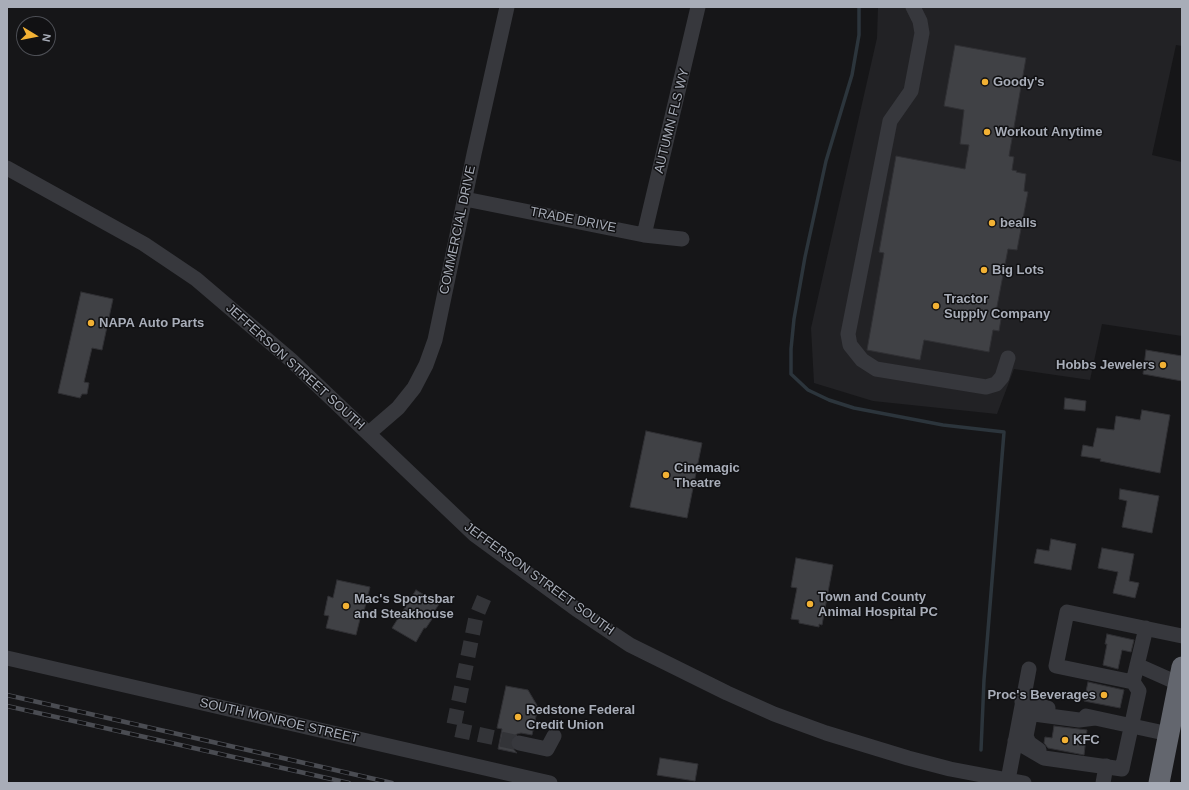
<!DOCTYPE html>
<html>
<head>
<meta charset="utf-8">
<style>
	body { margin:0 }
	#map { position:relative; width:1189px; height:790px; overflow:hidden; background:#161618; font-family:Arial,sans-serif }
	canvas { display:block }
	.frame { position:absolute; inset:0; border:8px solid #a8adb8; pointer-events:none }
	.north { position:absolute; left:16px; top:16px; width:40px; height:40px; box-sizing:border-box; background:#111113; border:1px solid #4d4f55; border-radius:50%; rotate:100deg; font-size:11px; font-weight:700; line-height:16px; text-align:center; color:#a8adb8 }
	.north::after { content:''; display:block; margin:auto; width:14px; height:18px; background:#f2b134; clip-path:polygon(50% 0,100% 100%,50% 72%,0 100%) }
</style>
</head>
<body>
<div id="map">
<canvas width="1189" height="790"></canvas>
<div class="frame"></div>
<div class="north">N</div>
</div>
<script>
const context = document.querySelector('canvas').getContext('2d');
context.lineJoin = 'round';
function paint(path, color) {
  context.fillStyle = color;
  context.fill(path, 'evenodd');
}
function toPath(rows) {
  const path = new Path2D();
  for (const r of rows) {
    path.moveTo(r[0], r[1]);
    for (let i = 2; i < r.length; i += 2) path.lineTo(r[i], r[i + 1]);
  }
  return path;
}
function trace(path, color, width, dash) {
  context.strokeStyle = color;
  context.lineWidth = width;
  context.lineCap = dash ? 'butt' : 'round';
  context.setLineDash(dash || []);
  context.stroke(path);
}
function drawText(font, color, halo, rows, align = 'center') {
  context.font = font + ' Arial,sans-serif';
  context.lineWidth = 3;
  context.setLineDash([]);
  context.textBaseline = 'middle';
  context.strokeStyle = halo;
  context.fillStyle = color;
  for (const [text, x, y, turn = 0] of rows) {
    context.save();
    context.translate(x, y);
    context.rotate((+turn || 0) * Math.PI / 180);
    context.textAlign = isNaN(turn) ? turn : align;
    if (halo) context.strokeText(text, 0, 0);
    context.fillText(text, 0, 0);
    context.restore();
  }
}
paint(toPath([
	[878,7,1182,7,1182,46,1176,45,1152,155,1182,162,1182,336,1102,324,1090,380,1014,369,997,414,873,401,814,383,811,328,877,38]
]), '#222225');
trace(toPath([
	[859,7,859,35,852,75,826,161,805,257,794,319,791,349,791,374,808,390,829,400,854,408,943,425,1004,432,984,680,981,750]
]), '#2c353c', 3.5);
const building = toPath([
	[955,45,1026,58,1009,156,1014,157,1012,170,1017,171,1016,172,1026,174,1024,191,1028,192,1017,250,1008,249,995,317,1001,319,999,331,993,330,989,352,924,340,920,360,867,350,884,253,879,252,896,156,965,169,969,145,960,144,964,110,944,106,955,45],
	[81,292,113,299,102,350,92,348,84,382,89,383,87,394,82,394,80,398,58,393,81,292],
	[1146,350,1182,356,1182,381,1143,374,1146,350],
	[1065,398,1086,401,1085,411,1064,409,1065,398],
	[1142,410,1170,415,1160,473,1100,461,1101,459,1081,456,1083,445,1093,447,1097,428,1114,430,1116,416,1140,420,1142,410],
	[646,431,702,443,687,518,630,507,646,431],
	[1120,489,1159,496,1152,533,1122,527,1127,501,1119,499,1120,489],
	[1051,539,1076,544,1071,570,1034,563,1037,549,1049,551,1051,539],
	[1102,548,1134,554,1129,581,1139,583,1135,598,1113,593,1118,572,1098,568,1102,548],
	[796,558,833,565,822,625,819,624,819,627,799,623,799,620,791,619,797,588,791,587,796,558],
	[337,580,370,587,363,615,361,615,356,635,326,628,329,616,324,615,328,596,333,598,337,580],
	[416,590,439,604,430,618,432,619,426,628,424,628,416,642,392,628,416,590],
	[1107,634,1134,640,1131,652,1122,650,1118,669,1103,665,1107,644,1105,644,1107,634],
	[1088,682,1124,690,1120,708,1084,701,1088,682],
	[506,686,528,690,538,707,532,735,521,733,517,734,513,737,510,741,511,746,517,753,498,749,502,729,497,728,506,686],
	[1054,726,1087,730,1084,755,1048,748,1044,743,1045,737,1052,738,1054,726],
	[660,758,698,764,695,781,657,775,660,758]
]);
paint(building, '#404145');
trace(building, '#303034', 1);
trace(toPath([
	[484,598,476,617,453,729,519,743]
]), '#333438', 15, [15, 8]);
trace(toPath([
	[913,7,920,21,922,33,911,91,890,121,848,334,850,345,862,360,876,369,986,387,996,384,1002,377,1008,358],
	[7,168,144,244,196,279,291,360,475,535,576,609,630,645,727,693,774,714,826,733,908,758,950,769,1024,783],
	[465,199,644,235,682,239],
	[644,235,698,7],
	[369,433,398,408,414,388,426,365,435,340,474,154,507,7],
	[7,658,550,783],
	[1137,665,1182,685],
	[1133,682,1146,628],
	[1022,702,1048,708],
	[1086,716,1169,734],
	[1015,741,1044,758,1122,769,1139,691,1133,682,1056,666,1067,612,1182,636],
	[519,743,547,749,554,736],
	[1039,750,1029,743,1026,736,1030,716,1034,714,1079,720,1095,718],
	[1008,780,1029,669],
	[1103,783,1106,766]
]), '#37383d', 15);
trace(toPath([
	[1159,783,1182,667]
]), '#63666e', 21);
const rail = toPath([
	[7,695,392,783],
	[7,706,349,783]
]);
trace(rail, '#4a4c52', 4.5);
trace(rail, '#111113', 3, [9]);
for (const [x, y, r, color] of [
	[985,82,4,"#f2b134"],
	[987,132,4,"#f2b134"],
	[992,223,4,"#f2b134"],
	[984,270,4,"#f2b134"],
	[936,306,4,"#f2b134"],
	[91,323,4,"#f2b134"],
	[1163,365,4,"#f2b134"],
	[666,475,4,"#f2b134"],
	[810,604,4,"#f2b134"],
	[346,606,4,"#f2b134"],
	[1104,695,4,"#f2b134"],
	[518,717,4,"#f2b134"],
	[1065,740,4,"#f2b134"]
]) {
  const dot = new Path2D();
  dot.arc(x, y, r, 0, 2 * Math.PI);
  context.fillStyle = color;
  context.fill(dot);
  trace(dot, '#111113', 1.5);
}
drawText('bold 13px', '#a8adb8', '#111113', [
	["Goody's",993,82],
	["Workout Anytime",995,132],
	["bealls",1000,223],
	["Big Lots",992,270],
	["Tractor",944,299],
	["Supply Company",944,314],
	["NAPA Auto Parts",99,323],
	["Hobbs Jewelers",1155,365,"right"],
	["Cinemagic",674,468],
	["Theatre",674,483],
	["Town and County",818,597],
	["Animal Hospital PC",818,612],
	["Mac's Sportsbar",354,599],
	["and Steakhouse",354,614],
	["Proc's Beverages",1096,695,"right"],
	["Redstone Federal",526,710],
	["Credit Union",526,725],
	["KFC",1073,740]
], 'left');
drawText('13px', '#a8adb8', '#111113', [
	["AUTUMN FLS WY",672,121,-76],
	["TRADE DRIVE",573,220,11],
	["COMMERCIAL DRIVE",458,230,-78],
	["JEFFERSON STREET SOUTH",295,367,42],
	["JEFFERSON STREET SOUTH",539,579,36],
	["SOUTH MONROE STREET",279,721,13]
]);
</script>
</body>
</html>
